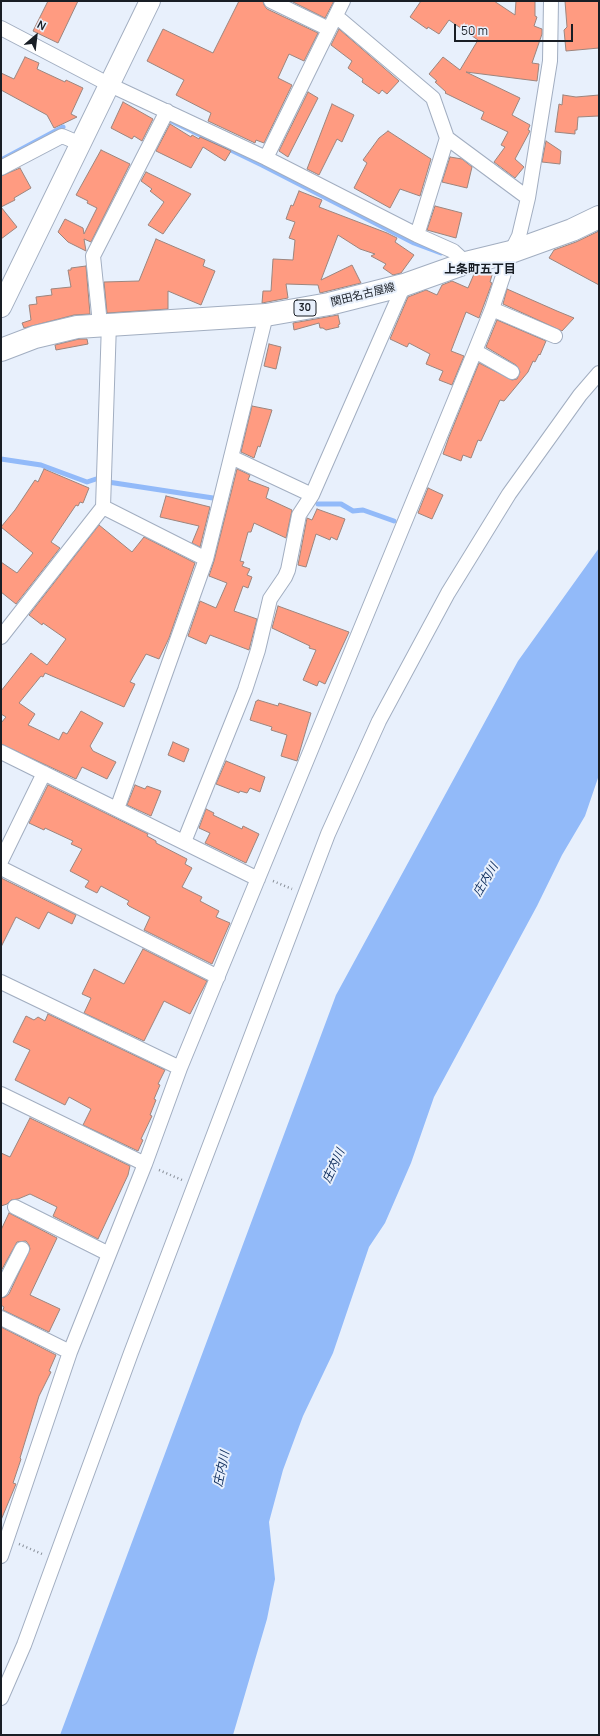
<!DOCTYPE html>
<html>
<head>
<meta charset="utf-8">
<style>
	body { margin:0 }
	#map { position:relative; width:600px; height:1736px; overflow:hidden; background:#e8f0fc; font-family:Manrope,sans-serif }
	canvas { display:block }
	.frame { position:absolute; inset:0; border:2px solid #191e25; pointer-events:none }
	.north { position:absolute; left:16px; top:16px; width:40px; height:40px; -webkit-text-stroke:3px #e8f0fc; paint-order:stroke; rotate:28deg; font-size:11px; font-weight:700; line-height:16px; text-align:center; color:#191e25 }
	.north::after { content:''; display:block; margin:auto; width:14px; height:18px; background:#191e25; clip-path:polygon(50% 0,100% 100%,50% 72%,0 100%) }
	.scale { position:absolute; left:454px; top:24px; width:119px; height:18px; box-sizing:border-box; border:2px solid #191e25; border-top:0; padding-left:5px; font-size:12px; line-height:14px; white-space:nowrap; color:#191e25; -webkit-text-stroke:3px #e8f0fc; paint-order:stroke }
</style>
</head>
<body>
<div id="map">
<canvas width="600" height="1736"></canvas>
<div class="frame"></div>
<div class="north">N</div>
<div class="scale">50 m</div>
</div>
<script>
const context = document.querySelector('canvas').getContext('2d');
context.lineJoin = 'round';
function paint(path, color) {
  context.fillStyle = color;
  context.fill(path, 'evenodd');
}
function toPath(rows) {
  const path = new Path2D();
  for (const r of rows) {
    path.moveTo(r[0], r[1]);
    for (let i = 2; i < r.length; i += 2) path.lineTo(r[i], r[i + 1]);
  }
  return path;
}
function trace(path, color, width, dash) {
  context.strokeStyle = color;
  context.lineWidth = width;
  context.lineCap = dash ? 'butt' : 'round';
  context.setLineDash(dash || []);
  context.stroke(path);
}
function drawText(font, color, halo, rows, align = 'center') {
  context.font = font + ' Manrope,"Noto Sans JP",sans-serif';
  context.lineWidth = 4;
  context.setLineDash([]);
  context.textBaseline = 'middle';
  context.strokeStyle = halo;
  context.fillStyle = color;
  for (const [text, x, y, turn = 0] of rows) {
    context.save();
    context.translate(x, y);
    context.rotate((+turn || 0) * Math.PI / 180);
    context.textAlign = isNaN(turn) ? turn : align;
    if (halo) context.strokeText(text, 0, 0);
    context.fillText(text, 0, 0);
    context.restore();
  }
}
paint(toPath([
	[599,548,599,775,585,816,562,855,537,906,434,1097,411,1163,385,1223,369,1247,333,1353,303,1416,283,1470,269,1522,275,1579,267,1619,233,1735,60,1735,336,995,518,661]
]), '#92baf9');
trace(toPath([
	[165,118,262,165,414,243,441,253],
	[1,160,63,127],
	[1,459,41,465,87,482,96,479],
	[108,482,213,498],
	[318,504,341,504,353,511,363,510,394,521]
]), '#92baf9', 5);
const building = toPath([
	[48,1,78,1,58,43,33,31,48,1],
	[239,1,263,1,264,5,267,9,318,33,304,61,289,54,278,78,292,85,264,143,256,140,255,143,208,121,211,113,176,95,184,80,147,61,163,29,213,53,239,1],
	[291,1,334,1,325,18,291,1],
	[421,1,494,1,515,15,516,1,535,1,535,16,537,17,534,26,542,29,542,34,532,63,539,64,537,81,466,72,520,98,512,115,530,125,528,130,530,131,515,159,524,167,515,178,494,162,505,147,501,145,508,132,481,119,484,112,445,93,446,92,435,82,437,81,429,74,443,57,460,70,478,40,449,20,439,34,428,27,427,29,410,17,421,1],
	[565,1,599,1,599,48,566,51,564,30,567,27,565,1],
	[339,29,399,81,387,94,382,90,379,94,362,82,363,79,348,68,352,61,331,45,339,29],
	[25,57,39,63,37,69,65,82,66,80,83,88,71,114,77,117,54,128,47,115,1,90,1,73,14,79,25,57],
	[308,92,318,98,288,157,279,151,308,92],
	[563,95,576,97,599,95,599,116,578,117,577,130,575,130,575,134,555,132,559,104,562,105,563,95],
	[123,102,153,119,142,141,134,136,132,139,111,128,123,102],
	[332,104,354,115,342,142,337,139,319,175,307,169,332,104],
	[170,124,191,137,192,135,199,139,200,137,231,151,225,161,203,147,191,168,156,151,170,124],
	[388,131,431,159,420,196,400,189,390,208,354,188,367,163,363,160,379,138,388,131],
	[546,141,561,151,560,164,542,162,546,141],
	[101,150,130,164,91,242,84,239,86,251,68,242,58,232,65,219,83,228,84,234,97,208,87,203,88,201,76,195,101,150],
	[450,157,462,159,472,167,467,188,442,182,450,157],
	[20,168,31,188,14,198,15,200,1,207,17,227,1,239,1,176,20,168],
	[146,172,191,194,163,234,148,225,164,202,150,191,152,189,141,181,146,172],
	[299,191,322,200,319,207,387,233,397,238,395,242,414,255,401,273,393,275,383,268,386,264,371,256,375,254,360,249,338,235,321,280,352,265,361,283,320,293,318,285,286,284,288,298,262,303,263,291,271,291,273,259,293,260,295,240,289,238,295,222,286,219,291,205,293,206,299,191],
	[435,206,462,213,456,238,427,230,435,206],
	[599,231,599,285,549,258,554,250,576,242,599,231],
	[156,239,205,260,203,266,215,271,201,305,168,291,168,309,107,313,104,282,139,281,156,239],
	[86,266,90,314,74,315,24,328,22,323,31,320,29,305,37,304,36,297,52,295,51,289,71,287,68,270,71,270,71,268,86,266],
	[484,271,492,275,490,282,492,283,479,318,466,312,451,351,464,356,452,385,439,380,443,371,426,364,430,354,409,343,407,347,390,339,408,297,426,290,437,295,442,285,452,281,468,288,474,274,484,271],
	[507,289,557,311,574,318,562,331,503,304,507,289],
	[338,315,340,324,338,325,339,327,326,330,323,328,320,328,319,323,294,330,293,323,338,315],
	[497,320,546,341,540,355,539,354,535,362,533,361,528,372,504,401,500,400,481,441,478,440,471,458,463,455,461,461,443,454,449,437,479,363,512,380,517,379,520,372,516,365,486,347,497,320],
	[79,339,87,339,88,344,56,350,55,345,79,339],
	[269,344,281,347,276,369,264,366,269,344],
	[252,406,272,410,260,447,258,446,254,458,241,452,252,406],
	[44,469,89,488,83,503,80,502,78,506,76,505,51,542,60,548,16,604,1,592,1,562,17,573,33,553,1,527,15,510,35,480,38,482,44,469],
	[237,469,250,475,248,480,269,488,266,498,292,510,286,538,254,523,251,532,248,532,240,561,244,562,242,566,250,569,247,575,252,577,248,588,243,586,234,611,257,619,249,650,210,635,206,644,188,636,200,601,216,608,227,583,209,576,214,561,237,469],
	[428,488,443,495,432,519,418,513,428,488],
	[166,496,210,507,200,547,192,543,199,526,160,517,166,496],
	[317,509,345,519,337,540,331,537,330,540,316,534,306,567,298,565,307,518,312,520,317,509],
	[99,525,132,552,144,537,195,563,169,638,159,659,146,654,130,682,135,684,124,707,45,673,43,677,41,676,19,703,35,714,28,725,59,740,63,732,67,734,81,711,103,723,90,746,93,751,116,762,107,779,82,767,76,779,1,744,1,723,6,717,1,714,1,691,31,653,47,665,66,639,43,623,42,625,29,615,99,525],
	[278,606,349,632,325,684,319,681,317,686,303,680,316,650,309,648,310,646,272,628,278,606],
	[258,700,278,706,279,703,311,713,297,761,281,756,287,735,271,730,272,727,250,720,256,701,257,701,258,700],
	[173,742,189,749,184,762,168,755,173,742],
	[226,761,265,777,260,792,250,788,247,793,240,791,239,793,216,784,226,761],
	[48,785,148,834,147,836,156,841,156,843,187,859,185,864,192,868,182,887,202,897,200,901,219,911,216,917,230,923,212,964,144,930,150,917,129,906,127,904,129,901,101,886,97,893,85,887,89,881,70,871,82,849,71,844,73,841,45,828,44,830,29,823,48,785],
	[135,785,145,789,147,786,161,791,151,816,127,805,135,785],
	[206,809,214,813,213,815,242,829,243,826,259,834,246,863,205,843,210,833,199,828,206,809],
	[1,878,76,915,72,924,48,912,39,929,16,917,1,947,1,878],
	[143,949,207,981,190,1014,164,1001,144,1041,84,1013,91,998,82,994,94,969,124,984,143,949],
	[48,1014,165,1070,158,1084,160,1085,154,1099,156,1100,150,1115,152,1116,141,1139,143,1140,138,1151,83,1125,91,1109,69,1097,65,1105,15,1080,30,1050,13,1042,26,1016,34,1020,38,1017,45,1021,48,1014],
	[30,1118,130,1166,128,1175,98,1239,53,1216,57,1207,30,1194,18,1199,11,1200,7,1204,1,1206,1,1153,10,1157,30,1118],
	[9,1213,57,1238,30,1295,60,1309,49,1332,3,1310,4,1307,1,1305,1,1298,5,1297,9,1294,30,1249,29,1245,26,1241,17,1242,1,1271,1,1230,9,1213],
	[1,1327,56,1355,49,1371,51,1372,39,1396,20,1458,21,1459,13,1483,16,1484,1,1520,1,1327]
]);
paint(building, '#ff9b81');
trace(building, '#9c857e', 1);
const street = toPath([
	[271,1,329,29],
	[336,16,433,98,447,138,417,235],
	[1,28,110,85,266,158,417,235,453,251,466,263],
	[447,138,528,198],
	[266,158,343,1],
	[1,168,62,136,81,144],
	[492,309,555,336],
	[100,324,93,256,167,111],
	[475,351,512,372],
	[231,457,312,495],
	[103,507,206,559],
	[1,637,103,507,109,323],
	[1,752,258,879],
	[117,809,206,559,266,315],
	[184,842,245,690,258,650,270,599,285,577,288,570,299,515,312,495,404,285],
	[1,861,44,773],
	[1,868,218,977],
	[1,982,180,1068],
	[1,1094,145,1164],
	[15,1207,109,1254],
	[1,1290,22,1249],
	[1,1318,70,1352],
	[1,1556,70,1352,145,1164,180,1068,475,351,492,309,511,252,519,236,528,198,550,61,551,1],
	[1,1698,24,1645,131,1353,328,834,379,721,448,593,509,494,580,395,599,373]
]);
const secondary = toPath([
	[1,307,150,1]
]);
const primary = toPath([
	[1,350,35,337,77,327,266,315,329,304,404,285,466,263,511,252,572,230,599,217]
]);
trace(street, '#a2aec1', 16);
trace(secondary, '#a2aec1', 22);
trace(primary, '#a2aec1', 24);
trace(toPath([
	[273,881,292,889],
	[159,1170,182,1180],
	[19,1544,42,1554]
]), '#878e97', 2.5, [1, 3]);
trace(street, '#fff', 14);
trace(secondary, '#fff', 20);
trace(primary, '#fff', 22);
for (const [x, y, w] of [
	[305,308,22]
]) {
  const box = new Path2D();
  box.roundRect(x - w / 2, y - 8, w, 16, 3);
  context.fillStyle = '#e8f0fc';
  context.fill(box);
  trace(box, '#191e25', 1);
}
drawText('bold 10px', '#191e25', null, [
	["30",305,308]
]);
drawText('11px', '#191e25', '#e8f0fc', [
	["関田名古屋線",363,295,-14]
]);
drawText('bold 12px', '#191e25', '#e8f0fc', [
	["上条町五丁目",480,270]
]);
drawText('italic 12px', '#0c2b5b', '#e8f0fc', [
	["庄内川",486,880,-59],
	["庄内川",334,1166,-65],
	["庄内川",222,1469,-78]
]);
</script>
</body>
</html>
